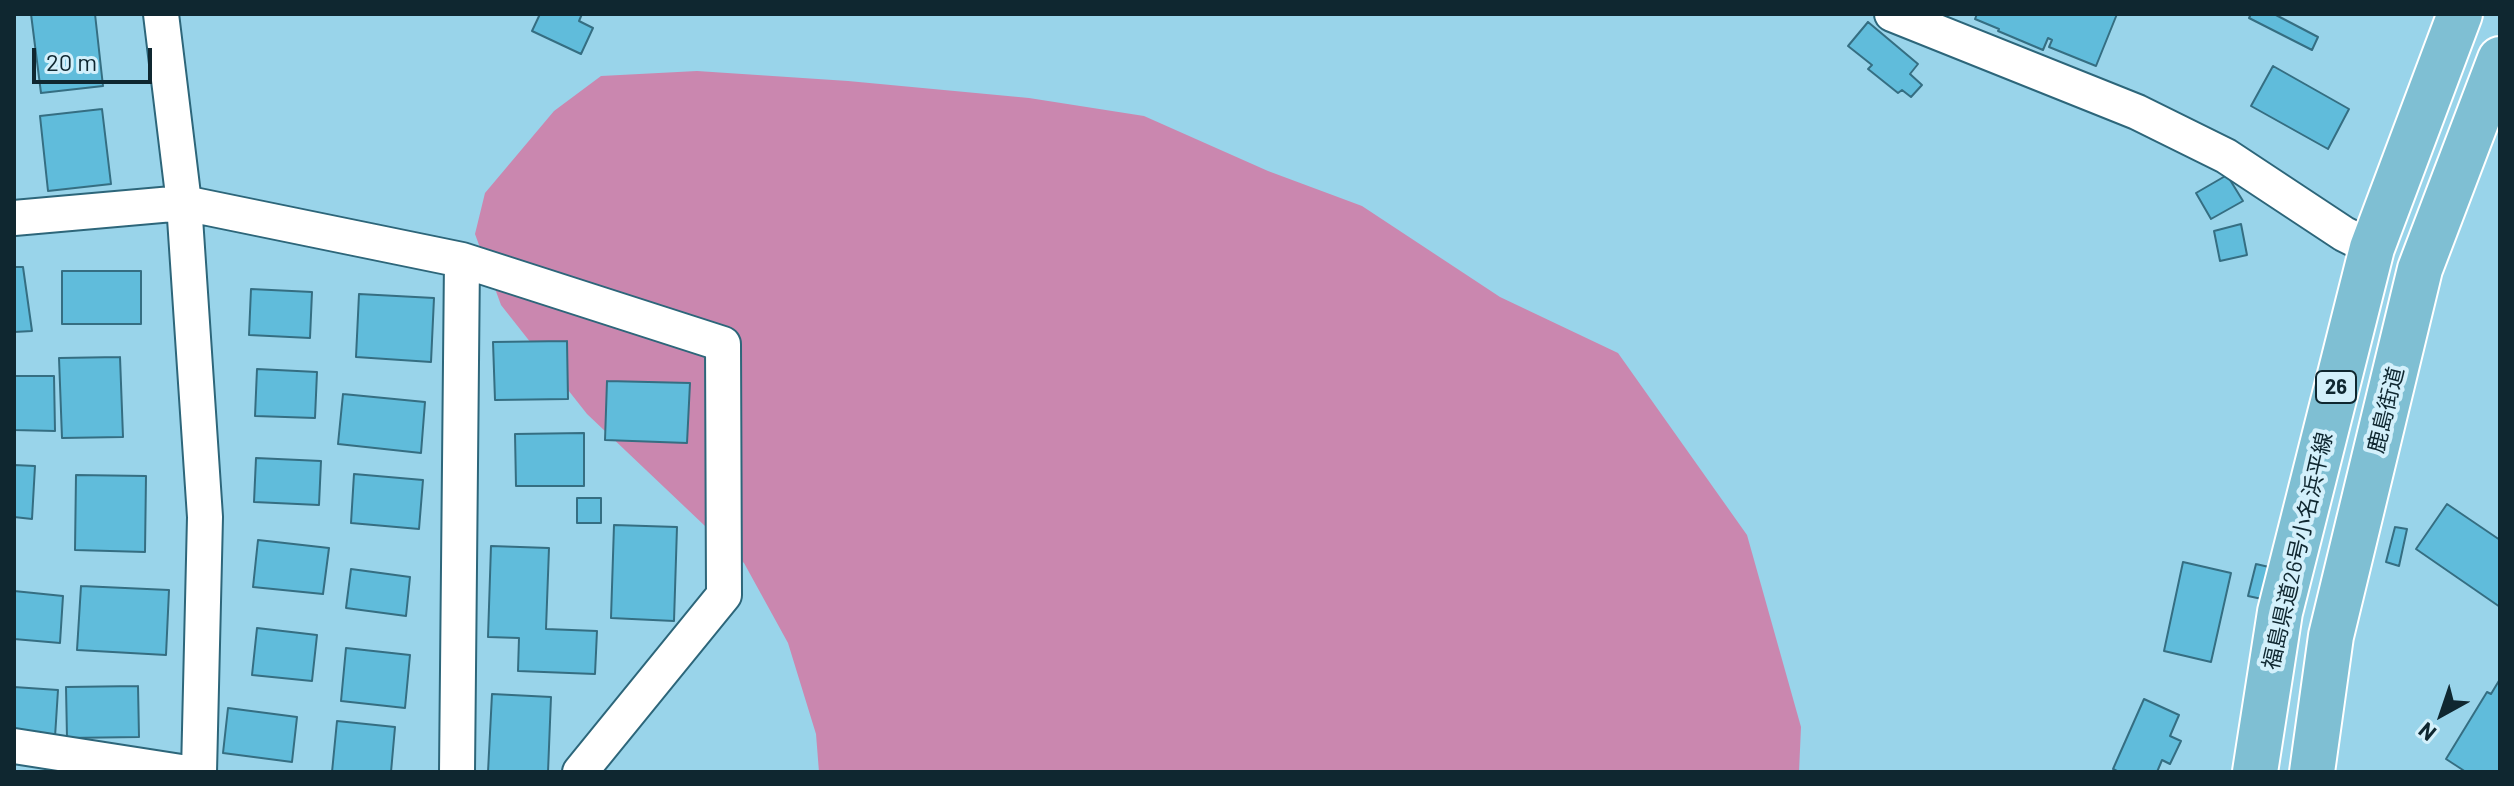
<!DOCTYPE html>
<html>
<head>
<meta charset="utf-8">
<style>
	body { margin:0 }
	#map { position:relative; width:2514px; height:786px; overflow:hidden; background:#99d4ea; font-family:Barlow,sans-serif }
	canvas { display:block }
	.frame { position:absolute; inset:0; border:16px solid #0f2730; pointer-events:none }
	.north { position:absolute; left:2402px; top:674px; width:80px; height:80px; -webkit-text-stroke:6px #d3f0fb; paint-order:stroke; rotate:220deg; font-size:22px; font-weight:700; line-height:32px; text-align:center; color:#0f2730 }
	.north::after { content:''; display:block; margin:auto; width:28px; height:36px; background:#0f2730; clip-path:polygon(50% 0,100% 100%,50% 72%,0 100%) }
	.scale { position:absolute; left:32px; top:48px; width:120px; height:36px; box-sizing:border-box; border:4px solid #0f2730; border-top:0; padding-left:10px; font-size:24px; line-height:28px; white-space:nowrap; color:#0f2730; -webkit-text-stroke:6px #d3f0fb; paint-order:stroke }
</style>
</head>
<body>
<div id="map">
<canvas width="2514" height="786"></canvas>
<div class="frame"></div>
<div class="north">N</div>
<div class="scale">20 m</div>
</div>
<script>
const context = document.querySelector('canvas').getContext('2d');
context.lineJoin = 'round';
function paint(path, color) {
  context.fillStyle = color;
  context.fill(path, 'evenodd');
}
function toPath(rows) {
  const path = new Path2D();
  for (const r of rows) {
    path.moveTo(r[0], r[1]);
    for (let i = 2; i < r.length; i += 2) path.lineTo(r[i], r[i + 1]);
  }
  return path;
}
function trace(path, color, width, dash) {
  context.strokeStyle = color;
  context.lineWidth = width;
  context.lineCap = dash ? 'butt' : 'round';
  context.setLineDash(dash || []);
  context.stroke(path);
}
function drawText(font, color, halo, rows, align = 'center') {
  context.font = font + ' Barlow,"Noto Sans JP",sans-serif';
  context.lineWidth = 8;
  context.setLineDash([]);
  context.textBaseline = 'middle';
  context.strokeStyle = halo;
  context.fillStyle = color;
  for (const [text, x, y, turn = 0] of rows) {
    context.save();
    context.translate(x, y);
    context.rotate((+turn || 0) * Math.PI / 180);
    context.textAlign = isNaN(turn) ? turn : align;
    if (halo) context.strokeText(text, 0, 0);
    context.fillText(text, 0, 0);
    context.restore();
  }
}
paint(toPath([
	[697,71,848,81,1029,98,1144,116,1268,171,1362,206,1500,297,1618,353,1747,535,1801,727,1799,772,819,772,816,734,788,643,744,563,587,414,501,305,475,234,485,193,554,111,601,76]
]), '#ca87af');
const building = toPath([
	[31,14,95,14,103,86,41,93,31,14],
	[540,14,582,14,579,21,593,28,581,54,532,31,540,14],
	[1977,14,2117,14,2096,66,2049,47,2052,40,2048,38,2043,50,1998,31,1999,29,1975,19,1977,14],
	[2251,14,2274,14,2318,37,2312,50,2249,18,2251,14],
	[1868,22,1918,64,1910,74,1922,85,1911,97,1902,90,1898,93,1868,69,1872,65,1848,46,1868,22],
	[2273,66,2349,109,2328,149,2251,106,2273,66],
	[102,109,111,184,48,191,40,116,102,109],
	[2227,175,2243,201,2211,219,2196,193,2227,175],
	[2241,224,2247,255,2220,261,2214,231,2241,224],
	[14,267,23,267,32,331,14,332,14,267],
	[62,271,141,271,141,324,62,324,62,271],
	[251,289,312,292,310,338,249,335,251,289],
	[359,294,434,298,431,362,356,357,359,294],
	[567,341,568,399,495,400,493,342,567,341],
	[120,357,123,437,62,438,59,358,120,357],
	[257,369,317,372,315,418,255,416,257,369],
	[14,376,54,376,55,431,14,430,14,376],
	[607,381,690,383,687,443,605,440,607,381],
	[343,394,425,402,421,453,338,444,343,394],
	[584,433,584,486,516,486,515,434,584,433],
	[256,458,321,461,319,505,254,502,256,458],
	[14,465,35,466,32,519,14,517,14,465],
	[354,474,423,480,419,529,351,523,354,474],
	[76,475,146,476,145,552,75,550,76,475],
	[577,498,601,498,601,523,577,523,577,498],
	[2447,504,2500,540,2500,607,2416,549,2447,504],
	[614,525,677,527,674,621,611,618,614,525],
	[2395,527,2407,529,2399,566,2386,562,2395,527],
	[258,540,329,548,323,594,253,587,258,540],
	[491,546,549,548,546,629,597,631,595,674,518,671,519,638,488,637,491,546],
	[2183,562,2231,573,2211,662,2164,651,2183,562],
	[2256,564,2269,567,2262,599,2248,596,2256,564],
	[351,569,410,577,406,616,346,608,351,569],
	[81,586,169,590,166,655,77,650,81,586],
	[14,591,63,596,60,643,14,639,14,591],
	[257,628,317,635,312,681,252,675,257,628],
	[346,648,410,655,405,708,341,701,346,648],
	[2500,679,2500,772,2466,772,2446,759,2487,692,2491,694,2500,679],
	[138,686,139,737,67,738,66,687,138,686],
	[14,687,58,690,55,737,14,734,14,687],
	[492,694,551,697,548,772,488,772,492,694],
	[2144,699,2179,715,2170,736,2181,741,2170,764,2162,760,2157,772,2119,772,2113,769,2144,699],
	[228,708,297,717,292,762,223,753,228,708],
	[337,721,395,727,391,772,332,772,337,721]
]);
paint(building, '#60bcdb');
trace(building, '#356e82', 2);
const minor = toPath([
	[161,14,184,203,205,517,199,772],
	[1892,14,2137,112,2226,156,2344,234,2372,248],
	[14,218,184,203,462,260,723,344,724,595,580,772],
	[14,746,181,772],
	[457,772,462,260]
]);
const primary = toPath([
	[2255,772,2280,612,2372,248,2460,14],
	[2312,772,2331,636,2420,269,2500,59]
]);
trace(minor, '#2d667a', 38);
trace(primary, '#fff', 48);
trace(minor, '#fff', 34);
trace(primary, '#7fbfd3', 44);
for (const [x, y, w] of [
	[2336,387,40]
]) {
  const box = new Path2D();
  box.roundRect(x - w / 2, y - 16, w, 32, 6);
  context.fillStyle = '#d3f0fb';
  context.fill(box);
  trace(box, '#0f2730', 2);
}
drawText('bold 20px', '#0f2730', null, [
	["26",2336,387]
]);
drawText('22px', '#0f2730', '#d3f0fb', [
	["鹿島街道",2386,410,-76],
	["福島県道26号小名浜平線",2298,551,-77]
]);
</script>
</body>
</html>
